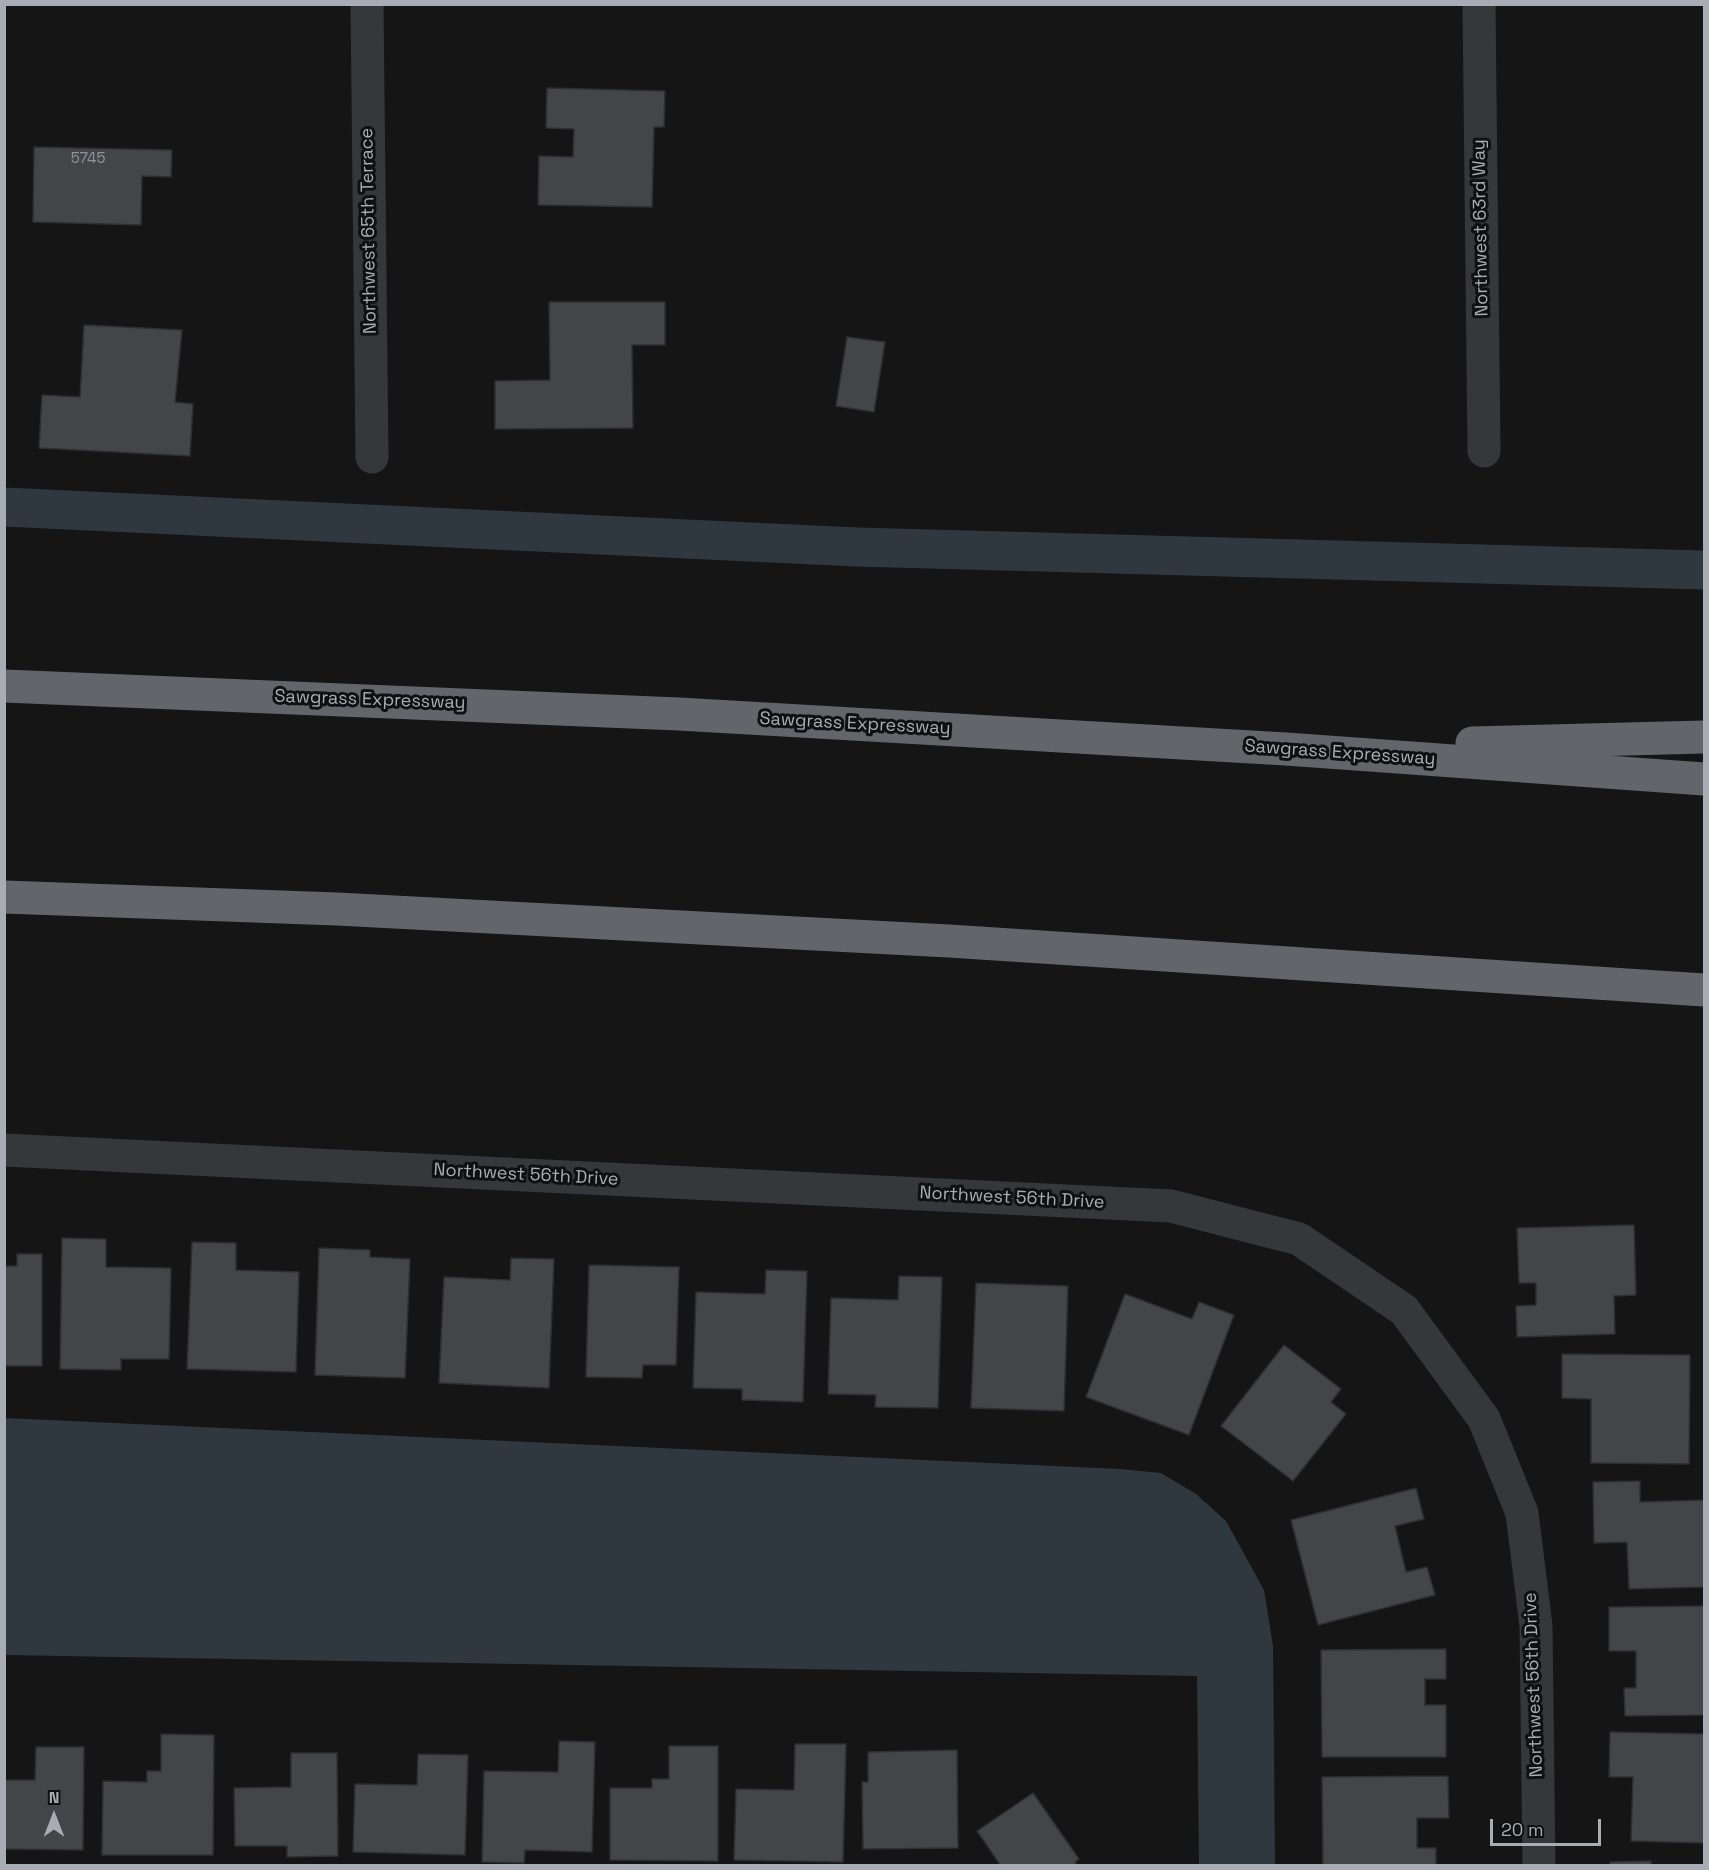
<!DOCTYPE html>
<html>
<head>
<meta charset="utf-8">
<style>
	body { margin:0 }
	#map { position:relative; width:1709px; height:1870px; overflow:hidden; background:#151516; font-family:"Space Grotesk",sans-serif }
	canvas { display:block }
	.frame { position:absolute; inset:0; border:6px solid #a8adb5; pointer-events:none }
	.north { position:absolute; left:24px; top:1786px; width:60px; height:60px; -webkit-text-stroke:4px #101011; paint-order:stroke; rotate:0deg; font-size:16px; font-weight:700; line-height:24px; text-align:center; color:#a8adb5 }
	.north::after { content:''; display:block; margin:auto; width:21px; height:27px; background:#a8adb5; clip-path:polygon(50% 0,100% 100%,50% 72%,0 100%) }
	.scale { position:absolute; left:1490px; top:1819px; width:111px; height:27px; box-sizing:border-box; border:3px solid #a8adb5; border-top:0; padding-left:8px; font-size:18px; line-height:21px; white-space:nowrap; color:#a8adb5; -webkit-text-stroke:4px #101011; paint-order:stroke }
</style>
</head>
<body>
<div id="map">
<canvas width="1709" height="1870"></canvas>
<div class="frame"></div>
<div class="north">N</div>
<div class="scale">20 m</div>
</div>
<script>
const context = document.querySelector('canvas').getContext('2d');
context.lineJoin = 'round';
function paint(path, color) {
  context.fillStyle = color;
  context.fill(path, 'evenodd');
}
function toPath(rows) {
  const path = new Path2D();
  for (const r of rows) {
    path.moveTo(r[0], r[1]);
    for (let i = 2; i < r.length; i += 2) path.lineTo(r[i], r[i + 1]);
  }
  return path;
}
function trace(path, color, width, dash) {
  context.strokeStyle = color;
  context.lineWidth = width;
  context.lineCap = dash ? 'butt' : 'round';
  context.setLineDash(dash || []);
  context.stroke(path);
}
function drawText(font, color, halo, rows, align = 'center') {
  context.font = font + ' "Space Grotesk",sans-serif';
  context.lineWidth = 6;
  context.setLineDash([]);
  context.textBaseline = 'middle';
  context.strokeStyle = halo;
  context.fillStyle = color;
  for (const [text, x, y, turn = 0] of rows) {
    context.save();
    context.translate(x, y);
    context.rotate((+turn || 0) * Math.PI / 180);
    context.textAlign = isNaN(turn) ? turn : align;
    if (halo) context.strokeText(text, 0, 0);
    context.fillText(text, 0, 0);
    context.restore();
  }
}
paint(toPath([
	[5,1418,1120,1469,1161,1473,1196,1494,1226,1521,1264,1590,1273,1646,1275,1865,1199,1865,1197,1676,5,1655]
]), '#2f383e');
trace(toPath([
	[4,507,857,547,1704,570]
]), '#2f383e', 39);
const building = toPath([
	[547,88,665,91,664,127,654,127,652,207,538,205,539,156,573,157,574,129,546,128,547,88],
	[34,147,172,150,171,177,142,176,141,225,33,222,34,147],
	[549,302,665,302,665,345,632,345,633,428,495,429,495,381,550,380,549,302],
	[84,325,182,330,175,402,193,404,190,456,39,448,42,395,80,397,84,325],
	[847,337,885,342,874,412,836,406,847,337],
	[1634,1225,1636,1295,1614,1296,1615,1334,1517,1337,1516,1306,1536,1305,1536,1283,1519,1283,1517,1228,1634,1225],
	[62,1238,106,1239,106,1267,171,1268,169,1359,121,1359,121,1370,60,1369,62,1238],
	[192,1242,236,1243,236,1270,299,1272,296,1372,187,1369,192,1242],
	[319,1248,370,1250,370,1257,410,1259,405,1378,315,1375,319,1248],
	[17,1254,42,1254,42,1366,4,1366,4,1266,17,1266,17,1254],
	[511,1258,554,1259,549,1388,439,1383,444,1277,510,1280,511,1258],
	[589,1265,679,1267,676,1365,643,1365,642,1378,586,1377,589,1265],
	[766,1270,807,1271,803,1402,742,1400,742,1389,693,1388,696,1292,765,1294,766,1270],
	[899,1276,942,1277,938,1408,875,1407,876,1395,828,1394,831,1298,898,1300,899,1276],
	[976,1283,1068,1286,1064,1411,971,1408,976,1283],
	[1125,1294,1192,1319,1199,1302,1234,1315,1189,1435,1086,1397,1125,1294],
	[1284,1345,1341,1389,1331,1402,1346,1414,1293,1481,1221,1426,1284,1345],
	[1562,1354,1690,1355,1689,1464,1591,1463,1591,1399,1562,1398,1562,1354],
	[1640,1481,1640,1502,1704,1500,1704,1587,1629,1589,1627,1542,1594,1543,1593,1482,1640,1481],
	[1416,1488,1424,1519,1395,1526,1406,1572,1427,1567,1435,1595,1318,1625,1291,1520,1416,1488],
	[1704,1606,1704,1715,1625,1716,1624,1688,1636,1688,1636,1651,1609,1651,1609,1607,1704,1606],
	[1446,1649,1446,1679,1425,1679,1425,1705,1446,1705,1446,1757,1322,1757,1321,1650,1446,1649],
	[1610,1732,1704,1734,1704,1843,1631,1841,1633,1777,1609,1777,1610,1732],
	[161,1734,214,1735,213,1855,102,1855,103,1781,147,1782,147,1771,161,1771,161,1734],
	[559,1741,595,1742,592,1852,525,1850,524,1863,482,1862,484,1771,558,1772,559,1741],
	[795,1744,846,1744,843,1862,734,1860,736,1789,794,1790,795,1744],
	[669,1746,718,1746,718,1861,610,1860,610,1788,652,1788,652,1779,669,1779,669,1746],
	[36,1747,84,1747,83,1850,4,1849,4,1780,35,1780,36,1747],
	[957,1750,958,1848,863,1849,862,1782,868,1782,868,1752,957,1750],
	[291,1753,337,1753,338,1856,287,1857,287,1846,235,1846,234,1788,291,1787,291,1753],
	[418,1754,468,1755,465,1855,353,1852,355,1784,417,1785,418,1754],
	[1448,1776,1449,1818,1417,1818,1417,1848,1436,1848,1436,1866,1323,1866,1322,1777,1448,1776],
	[1033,1793,1079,1859,1075,1862,1078,1866,1001,1866,977,1831,1033,1793],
	[1651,1861,1651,1866,1610,1866,1610,1862,1651,1861]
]);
paint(building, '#444549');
trace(building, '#2f2f32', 1.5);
trace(toPath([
	[367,4,372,457],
	[1479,4,1484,451],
	[4,1150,1171,1206,1299,1239,1404,1310,1484,1419,1522,1513,1536,1626,1539,1866]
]), '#36373b', 33);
trace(toPath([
	[4,686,679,714,1286,749,1704,779],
	[1472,743,1704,737],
	[4,897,337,909,949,941,1704,990]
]), '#63656b', 33);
drawText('15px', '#8f939a', null, [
	["5745",88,159]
]);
drawText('18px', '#a8adb5', '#101011', [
	["Northwest 63rd Way",1481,228,-91],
	["Northwest 65th Terrace",369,231,-91],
	["Sawgrass Expressway",370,700,2],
	["Sawgrass Expressway",855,724,3],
	["Sawgrass Expressway",1340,753,4],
	["Northwest 56th Drive",526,1175,3],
	["Northwest 56th Drive",1012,1198,3],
	["Northwest 56th Drive",1534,1685,-92]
]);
</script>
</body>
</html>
